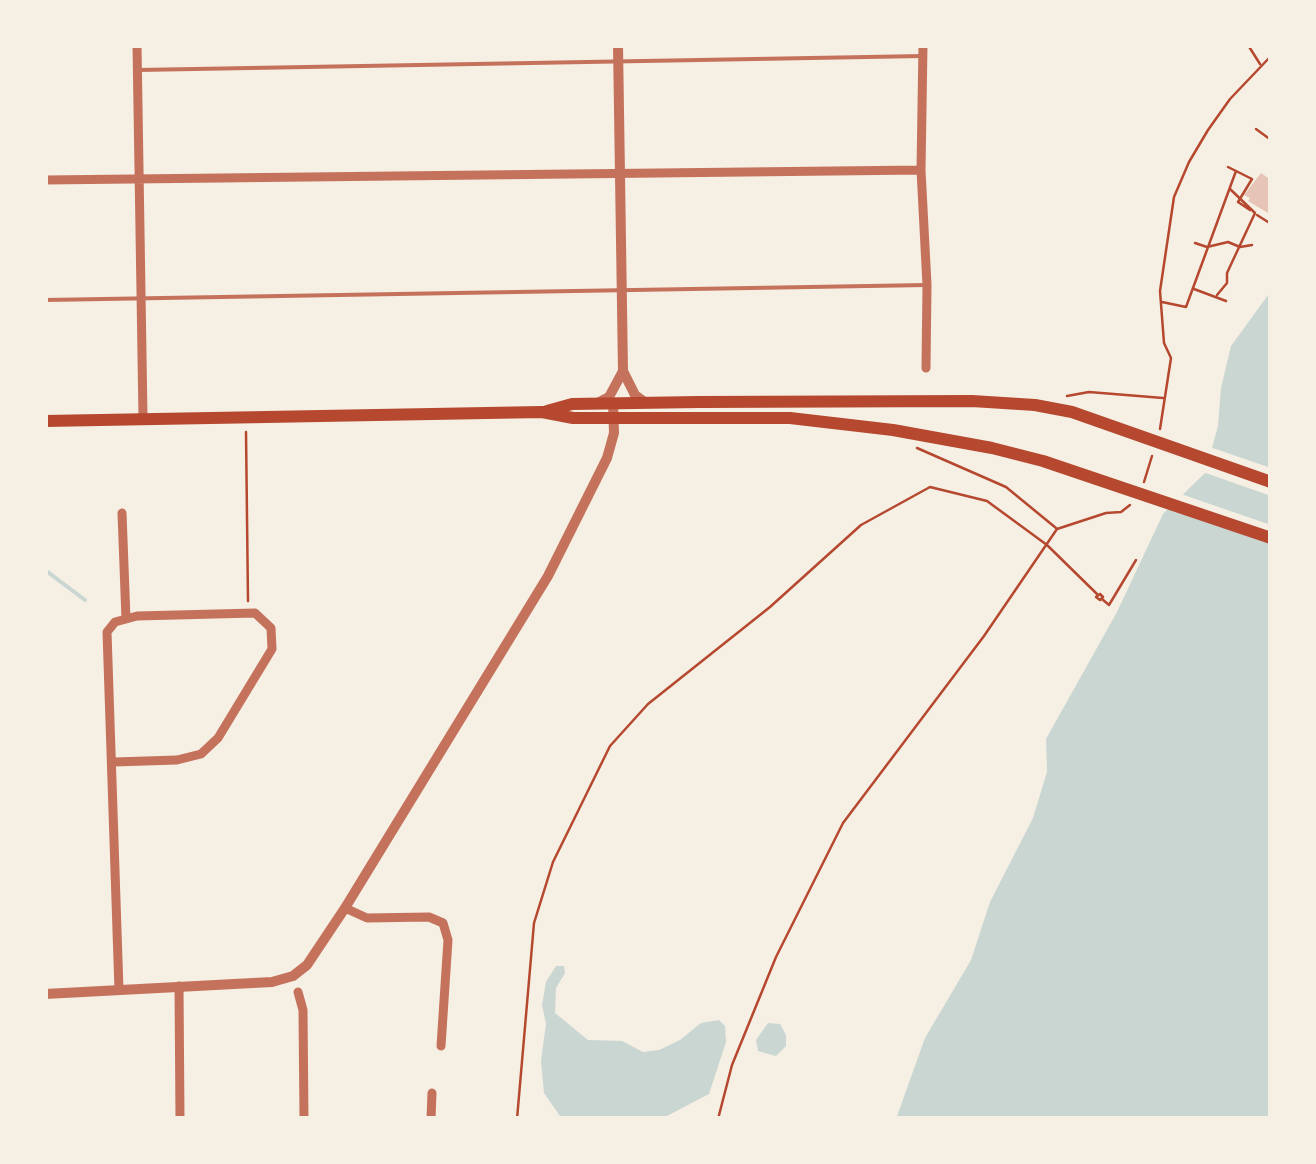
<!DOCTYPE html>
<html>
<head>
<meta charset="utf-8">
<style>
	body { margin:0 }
	#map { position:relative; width:1316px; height:1164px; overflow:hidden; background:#f6efe4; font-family:Barlow,sans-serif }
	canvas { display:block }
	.frame { position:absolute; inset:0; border:48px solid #f6efe4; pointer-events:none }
</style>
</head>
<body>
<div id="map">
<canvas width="1316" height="1164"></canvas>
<div class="frame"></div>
</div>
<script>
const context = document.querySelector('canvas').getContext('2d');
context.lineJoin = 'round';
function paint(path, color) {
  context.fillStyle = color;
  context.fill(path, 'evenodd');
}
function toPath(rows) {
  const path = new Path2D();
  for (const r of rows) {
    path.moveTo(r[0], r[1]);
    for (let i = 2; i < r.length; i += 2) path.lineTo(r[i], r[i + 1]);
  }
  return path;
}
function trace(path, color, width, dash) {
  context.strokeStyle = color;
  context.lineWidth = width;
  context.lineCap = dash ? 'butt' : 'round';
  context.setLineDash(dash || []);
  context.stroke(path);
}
paint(toPath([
	[1271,291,1271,1119,896,1119,925,1038,971,960,990,902,1033,818,1047,772,1046,739,1117,612,1163,514,1205,473,1218,426,1221,388,1231,346],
	[556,966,564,966,565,973,556,988,555,1013,588,1040,622,1041,643,1052,659,1050,680,1040,701,1023,719,1020,725,1026,726,1042,709,1094,661,1119,562,1119,544,1093,541,1061,546,1024,542,1005,546,982],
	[768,1023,780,1024,786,1035,786,1046,776,1056,758,1051,756,1040]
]), '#c9d6d2');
paint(toPath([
	[1207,446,1271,468,1271,496,1200,471],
	[1178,493,1271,525,1271,543,1164,506]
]), '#f6efe4');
trace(toPath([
	[45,570,85,600]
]), '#c9d6d2', 4);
paint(toPath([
	[1261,173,1271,180,1268,213,1248,201,1250,198,1244,195]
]), '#e6c5b7');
trace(toPath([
	[1248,45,1260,64],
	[1256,129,1271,140],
	[1228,167,1252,179,1238,202,1250,210],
	[1257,215,1268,222,1271,218],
	[1195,243,1207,247,1228,242,1240,247,1252,245],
	[1194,289,1226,301],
	[1217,295,1227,283,1227,273,1255,213,1230,189],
	[1162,302,1186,307,1236,171],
	[1067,396,1089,392,1163,398],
	[1160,429,1171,358,1164,343,1160,291,1174,197,1189,162,1208,130,1230,99,1271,56],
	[246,432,248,601],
	[917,448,1006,487,1056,528],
	[1144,482,1152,456],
	[1100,594,1103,597,1100,600,1096,597,1100,594],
	[1102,599,1109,605,1136,560],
	[517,1119,534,923,553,862,610,746,648,704,770,607,861,525,930,487,987,501,1047,545,1097,594],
	[718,1119,732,1065,776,957,843,823,984,636,1057,529,1106,513,1121,512,1130,505]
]), '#b5482f', 2.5);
trace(toPath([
	[138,70,923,56],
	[45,300,927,285]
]), '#c5725c', 4);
trace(toPath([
	[137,45,143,417],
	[921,170,923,45],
	[45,180,921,170,927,285,926,368],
	[122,513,126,619],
	[114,762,177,760,201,754,218,738,272,649,271,628,255,613,137,616,115,622,107,632,119,990],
	[345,908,367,918,429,917,443,923,448,940,441,1046],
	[179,986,180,1119],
	[298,992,303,1010,304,1119],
	[431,1119,432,1093]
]), '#c5725c', 9);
trace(toPath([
	[618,45,623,371,635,395,646,403],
	[596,404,609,397,623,371],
	[45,994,272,982,293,976,307,965,345,908,548,576,607,458,614,433,613,403]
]), '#c5725c', 10);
trace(toPath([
	[547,411,572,404,699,402,972,401,1035,405,1072,412,1271,482],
	[45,421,542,412,573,418,790,418,893,430,992,448,1043,461,1271,538]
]), '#b5482f', 12);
</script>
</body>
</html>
